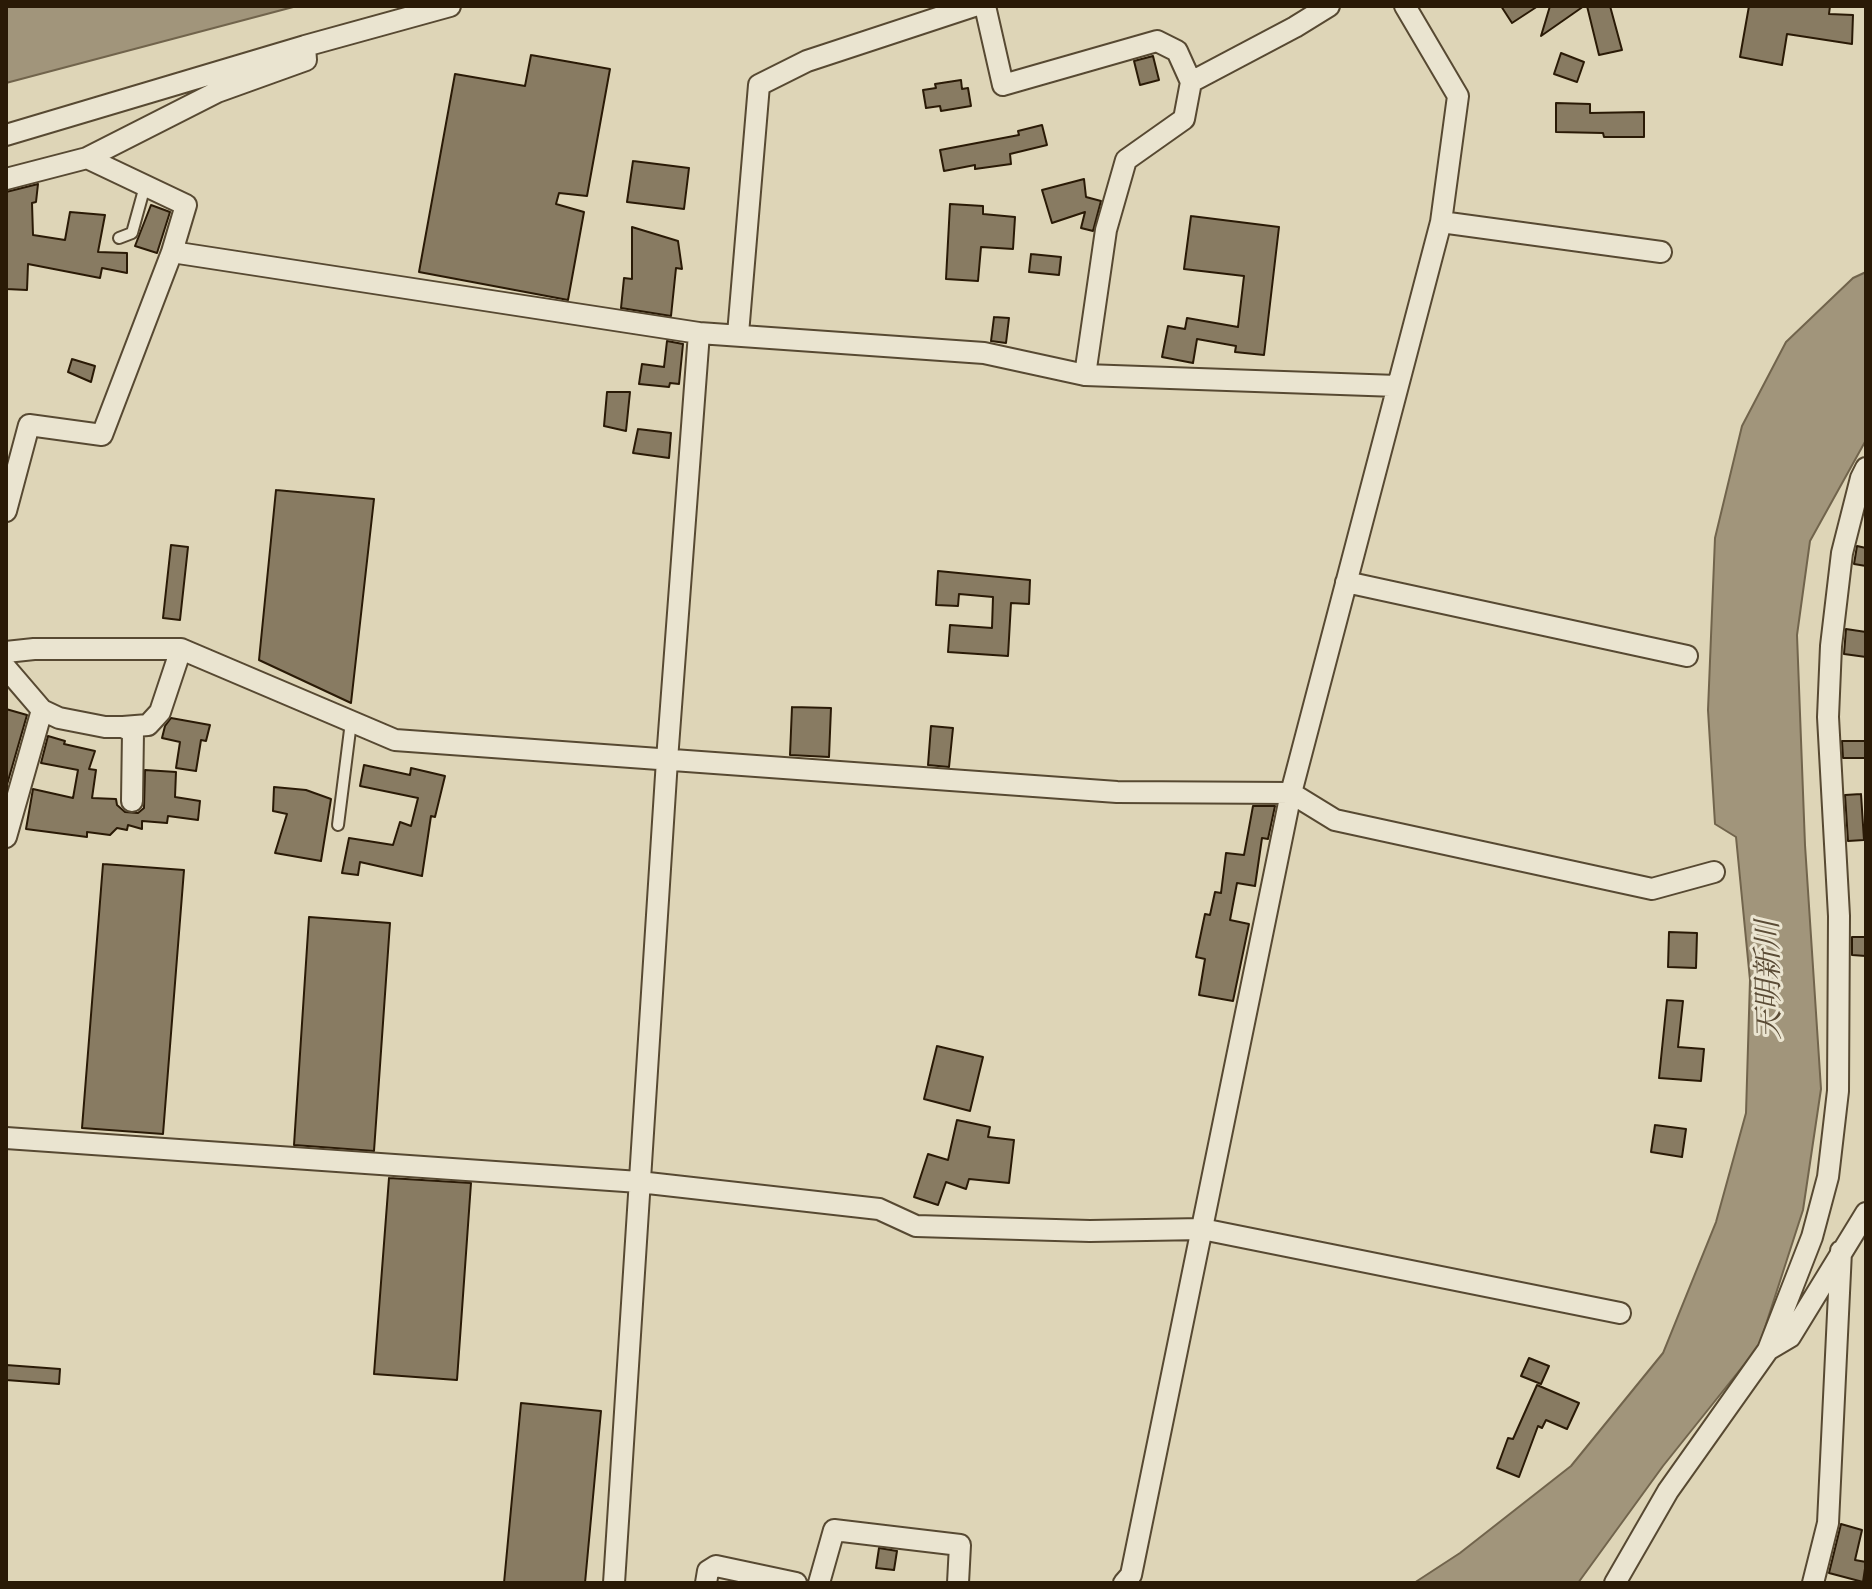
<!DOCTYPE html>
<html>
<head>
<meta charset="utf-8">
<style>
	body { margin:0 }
	#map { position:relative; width:1872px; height:1589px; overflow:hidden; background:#ded5b7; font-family:Cardo,serif }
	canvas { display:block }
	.frame { position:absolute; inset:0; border:8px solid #2a1a06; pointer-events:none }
</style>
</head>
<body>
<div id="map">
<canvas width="1872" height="1589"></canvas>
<div class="frame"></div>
</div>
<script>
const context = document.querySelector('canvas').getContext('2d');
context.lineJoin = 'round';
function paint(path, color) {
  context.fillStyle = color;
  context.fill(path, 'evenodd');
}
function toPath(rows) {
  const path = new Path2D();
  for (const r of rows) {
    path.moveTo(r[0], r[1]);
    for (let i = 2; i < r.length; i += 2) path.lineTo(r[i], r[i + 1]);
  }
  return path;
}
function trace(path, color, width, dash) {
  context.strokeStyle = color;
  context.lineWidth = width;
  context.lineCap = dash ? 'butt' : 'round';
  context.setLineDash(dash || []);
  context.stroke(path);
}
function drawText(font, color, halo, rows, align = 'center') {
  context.font = font + ' Cardo,"Noto Serif JP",serif';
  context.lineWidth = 6;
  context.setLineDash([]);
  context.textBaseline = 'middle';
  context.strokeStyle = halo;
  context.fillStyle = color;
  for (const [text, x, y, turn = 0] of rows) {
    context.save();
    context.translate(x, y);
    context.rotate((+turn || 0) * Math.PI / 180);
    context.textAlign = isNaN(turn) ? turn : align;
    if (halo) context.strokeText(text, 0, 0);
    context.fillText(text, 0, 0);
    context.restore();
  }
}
const water = toPath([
	[6,6,297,6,6,83,6,6],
	[1866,272,1866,440,1810,541,1797,635,1805,845,1821,1089,1803,1210,1759,1346,1663,1466,1578,1583,1414,1583,1460,1553,1571,1466,1663,1353,1716,1222,1746,1113,1750,980,1736,837,1715,824,1708,710,1715,538,1742,426,1786,342,1853,278,1866,272]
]);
paint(water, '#a1957b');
trace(water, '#71644c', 2);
const building = toPath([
	[1501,6,1538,6,1512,23,1501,6],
	[1550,6,1584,6,1541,36,1550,6],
	[1587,6,1610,6,1622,50,1599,55,1587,6],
	[1749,6,1830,6,1829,14,1853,15,1852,44,1787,34,1782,65,1740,57,1749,6],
	[1561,53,1584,62,1577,82,1554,74,1561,53],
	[531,55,610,69,587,196,559,193,556,204,584,212,568,300,419,272,455,74,525,86,531,55],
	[1153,56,1159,80,1140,85,1134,61,1153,56],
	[961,80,962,89,968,88,971,106,941,111,940,106,926,108,923,90,936,88,935,84,961,80],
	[1556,103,1590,104,1590,113,1644,112,1644,137,1604,137,1603,133,1556,132,1556,103],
	[1042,125,1047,145,1010,154,1011,164,975,169,975,165,944,171,940,150,1019,135,1018,131,1042,125],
	[633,161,689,168,684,209,627,202,633,161],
	[1084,179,1086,197,1101,201,1093,231,1081,228,1085,212,1052,223,1042,190,1084,179],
	[38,184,36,202,32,203,33,235,65,240,70,212,105,215,98,252,127,253,127,273,102,268,100,278,28,264,27,290,6,289,6,192,38,184],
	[950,204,983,206,983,214,1015,217,1013,249,981,247,978,281,946,279,950,204],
	[151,205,170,212,157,253,135,246,151,205],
	[1191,216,1279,227,1264,355,1235,352,1236,346,1197,339,1193,363,1162,357,1168,326,1185,329,1187,318,1238,327,1244,276,1184,269,1191,216],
	[632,227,678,241,682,269,676,268,671,316,621,308,624,278,632,279,632,227],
	[1031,254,1061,257,1059,275,1029,272,1031,254],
	[994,317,1009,318,1006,343,991,341,994,317],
	[667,341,683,344,679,384,670,383,669,387,639,384,642,364,664,367,667,341],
	[72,359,95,366,91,382,68,372,72,359],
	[607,392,630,392,626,431,604,426,607,392],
	[638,429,671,433,669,458,633,453,638,429],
	[276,490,374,499,351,703,259,660,276,490],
	[171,545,188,547,180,620,163,618,171,545],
	[1857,546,1866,548,1866,566,1854,564,1857,546],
	[938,571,1030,580,1029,604,1011,603,1008,656,948,652,950,625,992,628,993,597,959,594,958,606,936,605,938,571],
	[1846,629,1866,632,1866,657,1844,654,1846,629],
	[792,707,831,708,829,757,790,755,792,707],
	[6,709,27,715,6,788,6,709],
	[171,718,210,725,206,741,201,740,196,771,176,768,180,742,162,738,165,726,171,718],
	[931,726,953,728,949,767,928,765,931,726],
	[48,736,65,741,64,744,95,751,89,769,96,770,92,798,116,799,117,805,125,812,138,813,144,808,145,770,176,772,175,797,200,801,198,820,168,816,167,823,142,821,142,829,128,825,127,830,117,828,110,835,87,832,87,837,26,829,33,789,73,798,78,770,41,763,48,736],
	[1842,741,1866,741,1866,758,1843,758,1842,741],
	[364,765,410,775,411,768,445,776,435,817,431,816,422,876,360,862,358,875,342,873,349,838,393,845,400,822,411,826,418,798,360,786,364,765],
	[274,787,306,790,331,799,321,861,275,853,287,814,273,811,274,787],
	[1861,794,1864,840,1848,841,1845,795,1861,794],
	[1253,806,1275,806,1268,839,1262,838,1255,886,1237,883,1230,920,1249,924,1233,1001,1199,995,1205,959,1196,957,1205,914,1210,915,1215,892,1221,893,1226,853,1244,855,1253,806],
	[103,864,184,870,163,1134,82,1128,103,864],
	[309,917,390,923,374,1151,294,1145,309,917],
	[1669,932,1697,933,1696,968,1668,967,1669,932],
	[1852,937,1866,937,1866,956,1852,955,1852,937],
	[1667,1000,1683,1001,1678,1047,1704,1049,1701,1081,1659,1078,1667,1000],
	[937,1046,983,1057,970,1111,924,1099,937,1046],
	[957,1120,990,1127,988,1137,1014,1140,1009,1183,969,1179,966,1189,946,1182,938,1205,914,1197,928,1154,948,1160,957,1120],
	[1655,1125,1686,1129,1682,1157,1651,1152,1655,1125],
	[389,1178,471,1183,457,1380,374,1374,389,1178],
	[1529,1358,1549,1366,1541,1384,1521,1376,1529,1358],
	[6,1365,60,1369,59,1384,6,1380,6,1365],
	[1537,1385,1579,1403,1567,1429,1546,1420,1542,1428,1538,1426,1519,1477,1497,1468,1508,1438,1513,1439,1537,1385],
	[521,1403,601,1411,585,1583,504,1583,521,1403],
	[1841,1524,1862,1530,1855,1560,1866,1562,1863,1582,1829,1573,1841,1524],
	[879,1548,897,1551,894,1570,876,1568,879,1548]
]);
paint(building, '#887b62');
trace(building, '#2a1a06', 2);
const lane = toPath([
	[119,238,132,233,145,186],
	[338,825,351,722]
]);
const street = toPath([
	[985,6,1003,85,1157,41,1177,51,1191,82],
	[6,135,305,46],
	[6,179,87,158,217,92,306,60,305,46,450,6],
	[1441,222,1661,252],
	[172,252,699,333,984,353,1085,375,1397,386],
	[738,334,759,85,807,61,974,6],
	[1085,375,1106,230,1126,160,1184,119,1191,82,1295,27,1329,6],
	[6,511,29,425,102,435,172,252,186,205,87,158],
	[1346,582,1687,656],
	[6,652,34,649,181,649,395,740,1117,792,1291,793,1335,820,1652,889,1714,872],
	[6,668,42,710,6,837],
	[42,710,59,718,105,727,123,727,133,732,132,801],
	[123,727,148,725,160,712,181,649],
	[6,1138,639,1182,879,1209,916,1226,1090,1231,1202,1229,1620,1313],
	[1768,1350,1790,1337,1866,1213],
	[614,1583,667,760,699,333],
	[706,1583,708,1571,716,1566,796,1583],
	[819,1583,834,1530,960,1545,958,1583],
	[1124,1583,1131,1575,1291,793,1441,222,1458,96,1405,6],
	[1615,1583,1668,1491,1768,1350,1812,1237,1828,1177,1838,1091,1839,916,1828,717,1831,646,1842,553,1861,478,1866,468],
	[1813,1583,1828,1523,1841,1251]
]);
trace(lane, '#574932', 14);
trace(street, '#574932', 24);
trace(lane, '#eae4d0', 10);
trace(street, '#eae4d0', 20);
drawText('italic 30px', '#5a4b35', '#eae4d0', [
	["天明新川",1771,980,-91]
]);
</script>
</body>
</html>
